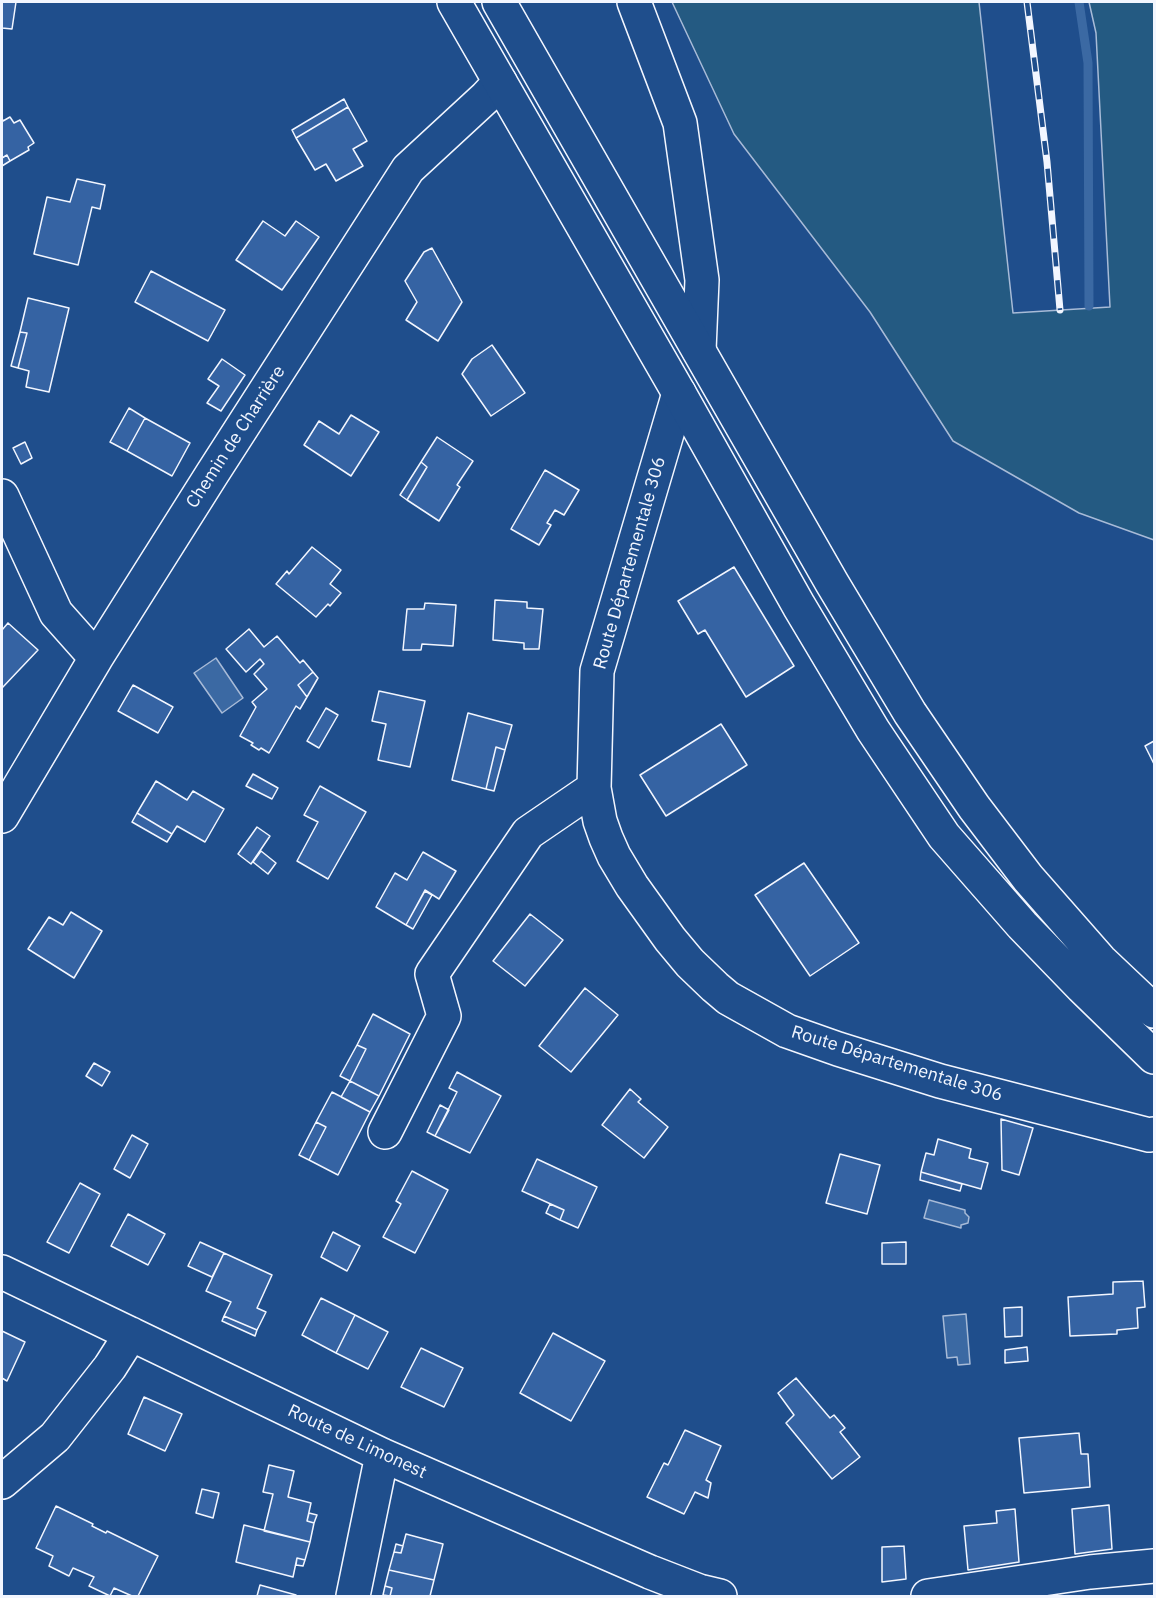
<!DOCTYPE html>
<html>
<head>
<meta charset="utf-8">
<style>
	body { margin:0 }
	#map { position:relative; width:1156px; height:1598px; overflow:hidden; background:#1f4e8c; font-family:"IBM Plex Sans",sans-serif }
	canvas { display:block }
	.frame { position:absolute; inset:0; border:3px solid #f2f6ff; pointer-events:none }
</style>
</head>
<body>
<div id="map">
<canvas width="1156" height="1598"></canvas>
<div class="frame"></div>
</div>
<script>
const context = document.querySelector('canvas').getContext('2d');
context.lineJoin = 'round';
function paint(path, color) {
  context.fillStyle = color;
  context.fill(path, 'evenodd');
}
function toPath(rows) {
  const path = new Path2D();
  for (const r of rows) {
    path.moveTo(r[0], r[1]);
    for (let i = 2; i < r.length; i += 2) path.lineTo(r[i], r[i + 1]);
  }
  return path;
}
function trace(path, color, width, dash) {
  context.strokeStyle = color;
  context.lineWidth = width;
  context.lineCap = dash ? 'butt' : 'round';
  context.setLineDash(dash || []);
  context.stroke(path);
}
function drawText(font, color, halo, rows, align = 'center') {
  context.font = font + ' "IBM Plex Sans",sans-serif';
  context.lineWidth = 4.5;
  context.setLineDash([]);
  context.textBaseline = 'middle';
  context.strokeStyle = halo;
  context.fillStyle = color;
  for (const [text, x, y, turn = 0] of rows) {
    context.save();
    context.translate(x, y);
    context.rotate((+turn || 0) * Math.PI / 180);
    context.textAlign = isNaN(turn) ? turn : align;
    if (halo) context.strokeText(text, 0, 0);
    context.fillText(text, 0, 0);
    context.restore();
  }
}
const green = toPath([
	[672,2,979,2,1013,313,1110,307,1096,33,1089,2,1154,2,1154,540,1079,513,953,441,870,312,734,134,672,2]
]);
paint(green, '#245a82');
trace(green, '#a8bbd7', 1.5);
const water = toPath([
	[216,658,243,698,222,713,194,673,216,658],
	[929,1200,965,1210,965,1213,969,1217,968,1223,961,1225,961,1228,924,1218,929,1200],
	[966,1314,970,1364,958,1365,957,1357,947,1358,943,1316,966,1314]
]);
paint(water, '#3b69a3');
trace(water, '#a8bbd7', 1.5);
trace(toPath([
	[1079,2,1088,63,1089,306]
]), '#3b69a3', 9);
const building = toPath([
	[2,2,16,2,12,29,2,28,2,2],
	[344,99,348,107,296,138,292,130,344,99],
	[348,107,367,141,353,149,363,166,336,181,326,164,315,170,296,138,348,107],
	[10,117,14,123,20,120,34,143,28,147,29,150,10,161,7,155,2,158,2,118,3,121,10,117],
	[7,155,10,161,2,166,2,158,7,155],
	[77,179,105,185,100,209,92,207,78,265,34,254,47,197,70,202,77,179],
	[263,221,285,236,296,221,319,237,282,290,236,260,263,221],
	[432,248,462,302,438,341,406,320,417,302,405,281,424,252,432,248],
	[151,271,225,310,208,341,135,302,151,271],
	[28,298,69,308,49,392,26,387,29,371,18,368,27,333,20,332,28,298],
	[20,332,27,333,18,368,11,366,20,332],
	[492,345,525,393,491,416,462,374,472,359,492,345],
	[222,359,245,375,221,411,207,403,219,386,208,379,222,359],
	[129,408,145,418,127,451,110,442,129,408],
	[351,415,379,432,351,476,304,445,319,421,339,434,351,415],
	[145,418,190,443,172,476,127,451,145,418],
	[437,437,473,461,457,485,460,487,439,521,407,500,427,467,421,462,437,437],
	[25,442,32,458,21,464,13,448,25,442],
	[421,462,427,467,407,500,400,495,421,462],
	[545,470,579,490,564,515,555,510,547,523,551,525,539,545,511,529,545,470],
	[312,547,341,570,330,584,341,593,330,606,328,604,316,617,276,584,287,571,289,574,312,547],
	[734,567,794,666,746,697,705,630,698,634,678,601,734,567],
	[495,600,527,602,527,608,543,609,539,649,524,649,524,643,493,640,495,600],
	[425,603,456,605,453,646,422,644,421,650,403,650,407,609,424,609,425,603],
	[8,623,38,650,2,688,2,630,8,623],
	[249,629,264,647,277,636,300,663,303,660,313,672,298,685,307,697,300,709,296,706,269,753,261,748,259,750,251,745,253,743,240,736,256,707,252,702,267,689,254,674,264,664,260,659,246,672,226,649,249,629],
	[313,672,318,678,307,697,298,685,313,672],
	[133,685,173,707,158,733,118,711,133,685],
	[379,691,425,701,410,767,378,760,386,724,372,721,379,691],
	[326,708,338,715,319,748,307,741,326,708],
	[468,713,512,725,505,750,496,747,486,789,452,780,468,713],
	[721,724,747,765,666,816,640,775,721,724],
	[1154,741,1154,764,1145,746,1154,741],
	[496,747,505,750,494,791,486,789,496,747],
	[253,774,278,788,272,799,246,786,253,774],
	[156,781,187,800,193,791,224,809,205,842,177,826,172,834,137,813,156,781],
	[320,786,366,812,328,879,297,861,318,822,304,815,320,786],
	[137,813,172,834,167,842,132,822,137,813],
	[257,827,270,836,251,864,238,854,257,827],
	[261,851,276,863,268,874,253,862,261,851],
	[423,852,456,871,439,899,425,890,406,925,376,907,395,873,407,880,423,852],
	[804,863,859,943,810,976,755,895,804,863],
	[425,891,432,895,413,929,406,925,425,891],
	[71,912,102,931,74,978,28,949,49,917,63,925,71,912],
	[530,914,563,940,525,986,493,961,530,914],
	[585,988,618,1015,571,1072,539,1046,585,988],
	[373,1014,410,1034,379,1096,350,1081,366,1049,357,1045,373,1014],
	[357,1045,366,1049,350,1081,340,1076,357,1045],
	[94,1063,110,1072,102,1086,86,1076,94,1063],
	[457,1072,501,1096,470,1153,435,1136,457,1092,449,1088,457,1072],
	[350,1081,379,1096,370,1112,341,1097,350,1081],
	[630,1089,641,1099,638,1102,668,1127,644,1158,602,1125,630,1089],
	[332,1092,370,1112,338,1175,309,1160,326,1127,316,1122,332,1092],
	[440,1105,449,1110,435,1136,427,1132,440,1105],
	[1001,1119,1033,1128,1019,1175,1002,1170,1001,1119],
	[316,1122,326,1127,309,1160,299,1155,316,1122],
	[132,1135,148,1144,130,1178,114,1169,132,1135],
	[938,1139,971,1149,969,1158,988,1163,981,1189,921,1172,926,1153,934,1155,938,1139],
	[840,1154,880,1165,867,1214,826,1203,840,1154],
	[537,1159,597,1187,578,1228,560,1220,564,1210,522,1191,537,1159],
	[412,1171,448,1190,415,1253,383,1237,401,1204,396,1201,412,1171],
	[921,1172,962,1184,960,1191,920,1180,921,1172],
	[80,1183,100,1194,69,1253,47,1242,80,1183],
	[550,1204,564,1210,560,1220,546,1213,550,1204],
	[128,1214,165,1234,148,1265,111,1246,128,1214],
	[333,1232,360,1246,347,1271,321,1257,333,1232],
	[200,1242,224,1253,212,1277,188,1266,200,1242],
	[906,1242,906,1264,882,1264,882,1243,906,1242],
	[224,1253,272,1275,257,1308,266,1312,257,1330,224,1316,231,1302,206,1291,224,1253],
	[1143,1281,1145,1307,1137,1308,1138,1328,1117,1330,1117,1334,1070,1336,1068,1297,1113,1294,1113,1282,1143,1281],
	[321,1298,355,1315,336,1353,302,1335,321,1298],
	[1022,1307,1022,1336,1005,1337,1004,1308,1022,1307],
	[355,1315,388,1332,368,1369,336,1353,355,1315],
	[224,1316,257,1330,255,1336,222,1321,224,1316],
	[2,1331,25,1342,7,1381,2,1378,2,1331],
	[553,1333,605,1361,571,1421,520,1393,553,1333],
	[1027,1347,1028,1361,1005,1363,1005,1350,1027,1347],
	[421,1348,463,1368,444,1407,401,1387,421,1348],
	[796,1378,830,1418,834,1415,845,1428,840,1432,860,1457,832,1479,786,1423,794,1415,778,1393,796,1378],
	[144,1397,182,1414,165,1451,128,1434,144,1397],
	[685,1430,721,1446,706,1480,711,1483,708,1498,695,1492,684,1514,647,1497,664,1463,668,1465,685,1430],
	[1079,1433,1081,1454,1088,1454,1090,1487,1024,1493,1019,1438,1079,1433],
	[269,1465,294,1471,288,1497,311,1503,307,1521,314,1523,310,1542,264,1531,273,1494,263,1492,269,1465],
	[202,1489,219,1493,213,1518,196,1513,202,1489],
	[1109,1505,1112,1549,1075,1554,1072,1509,1109,1505],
	[56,1506,93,1524,92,1526,106,1533,107,1531,158,1556,138,1596,132,1596,114,1588,110,1596,89,1586,94,1577,73,1568,69,1576,49,1566,53,1556,36,1548,56,1506],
	[1015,1509,1019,1562,968,1570,964,1526,997,1523,996,1511,1015,1509],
	[309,1513,317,1515,314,1523,307,1521,309,1513],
	[244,1525,310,1542,305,1560,297,1558,293,1577,236,1562,244,1525],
	[406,1534,443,1544,434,1580,389,1570,394,1552,401,1553,406,1534],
	[396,1544,403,1546,401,1553,394,1552,396,1544],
	[904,1546,906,1579,882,1582,882,1547,904,1546],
	[297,1558,305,1560,303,1566,296,1565,297,1558],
	[389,1570,434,1580,430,1596,390,1596,392,1588,385,1586,389,1570],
	[260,1585,296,1595,296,1596,257,1596,260,1585],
	[385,1586,392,1588,390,1596,383,1595,385,1586]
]);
paint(building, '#3563a3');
trace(building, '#f2f6ff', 1.5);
const minor = toPath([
	[634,2,680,123,702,280,699,350],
	[679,393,597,671,594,788,600,821,606,838,614,856,632,886,670,939,690,963,715,987,728,998,787,1031,838,1049,940,1081,1149,1135,1154,1134],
	[2,496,56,613,96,658],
	[2,816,96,658,212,474,408,169,486,97,500,82],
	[385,1132,444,1016,432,974,528,833,594,788],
	[2,1272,382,1455,650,1572,699,1591,720,1596],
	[2,1482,55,1437,110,1367,131,1334],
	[353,1596,382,1455],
	[928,1596,1090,1572,1154,1566]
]);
const major = toPath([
	[454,2,679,393,799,606,873,730,944,836,1022,925,1082,987,1154,1057],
	[499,2,832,583,910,713,974,807,1028,878,1100,960,1154,1011]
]);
trace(minor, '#f2f6ff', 36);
trace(major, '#f2f6ff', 36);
trace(minor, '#1f4e8c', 33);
trace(major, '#1f4e8c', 33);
const rail = toPath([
	[1027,2,1047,162,1060,310]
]);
trace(rail, '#f2f6ff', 7);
trace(rail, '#1f4e8c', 4.5, [14]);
drawText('18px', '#f2f6ff', '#1f4e8c', [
	["Chemin de Charrière",236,437,-57],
	["Route Départementale 306",630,563,-74],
	["Route Départementale 306",897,1064,17],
	["Route de Limonest",357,1442,25]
]);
</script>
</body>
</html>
